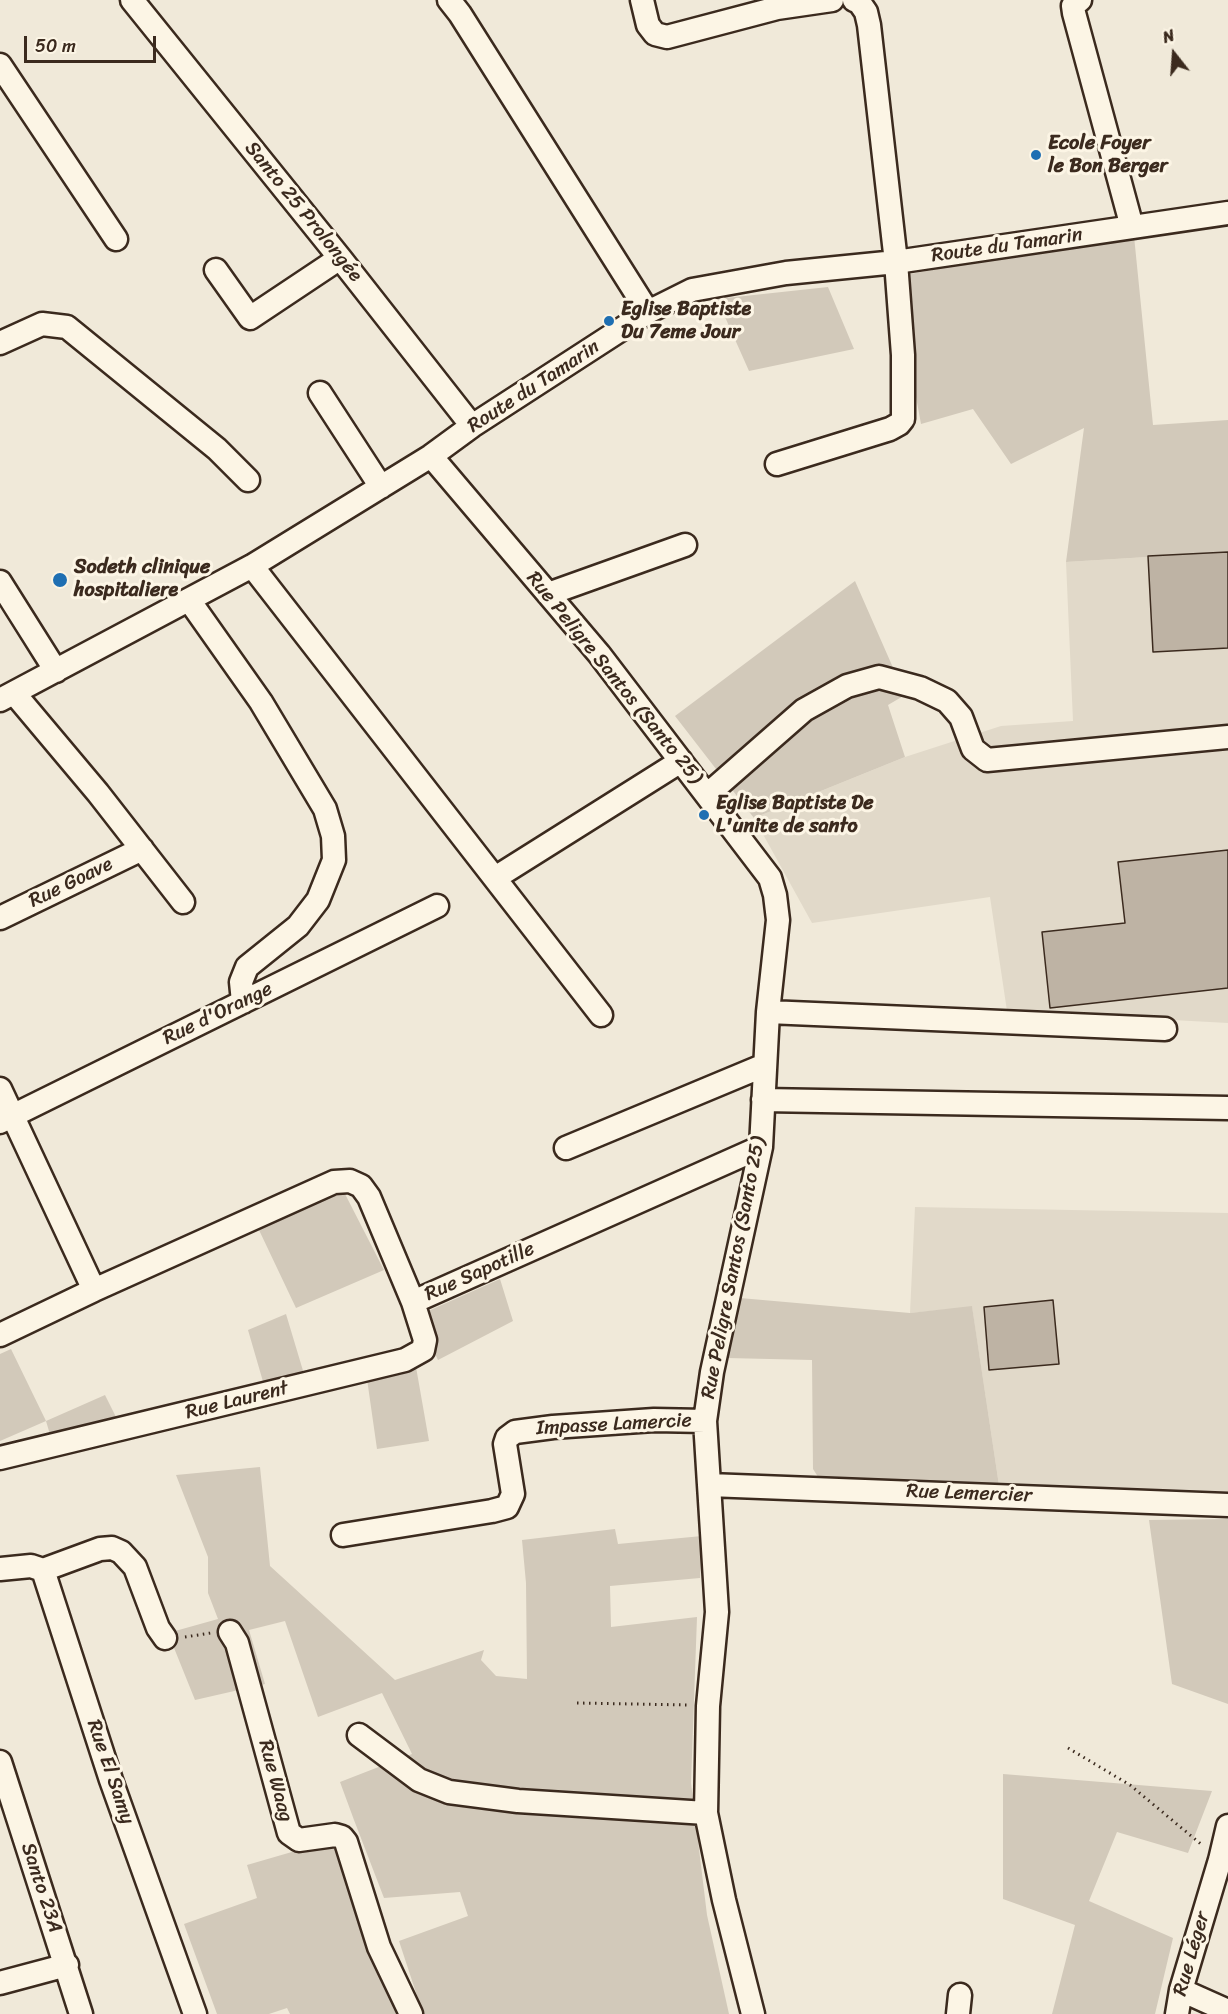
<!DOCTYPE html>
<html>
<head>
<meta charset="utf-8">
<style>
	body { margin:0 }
	#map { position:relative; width:1228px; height:2014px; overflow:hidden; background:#f0e9d9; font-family:Sriracha,sans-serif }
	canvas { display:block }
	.north { position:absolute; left:1144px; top:24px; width:60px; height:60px; -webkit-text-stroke:4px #fcf5e5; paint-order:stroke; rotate:343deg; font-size:16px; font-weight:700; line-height:24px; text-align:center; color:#3b2a1e }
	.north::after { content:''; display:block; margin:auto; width:21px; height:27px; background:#3b2a1e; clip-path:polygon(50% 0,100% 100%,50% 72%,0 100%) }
	.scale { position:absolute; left:24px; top:36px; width:132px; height:27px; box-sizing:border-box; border:3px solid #3b2a1e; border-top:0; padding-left:8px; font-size:18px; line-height:21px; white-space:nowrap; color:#3b2a1e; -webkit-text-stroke:4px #fcf5e5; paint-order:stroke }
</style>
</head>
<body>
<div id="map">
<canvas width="1228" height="2014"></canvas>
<div class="north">N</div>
<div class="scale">50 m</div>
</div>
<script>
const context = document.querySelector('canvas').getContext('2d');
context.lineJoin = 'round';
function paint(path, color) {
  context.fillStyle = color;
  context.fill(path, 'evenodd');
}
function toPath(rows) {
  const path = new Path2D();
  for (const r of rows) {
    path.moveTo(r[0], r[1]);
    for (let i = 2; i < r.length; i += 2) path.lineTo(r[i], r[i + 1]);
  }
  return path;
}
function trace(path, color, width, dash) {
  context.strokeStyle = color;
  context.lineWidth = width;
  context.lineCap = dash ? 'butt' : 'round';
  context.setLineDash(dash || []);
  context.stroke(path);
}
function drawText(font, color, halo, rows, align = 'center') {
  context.font = font + ' Sriracha,sans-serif';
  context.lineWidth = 6;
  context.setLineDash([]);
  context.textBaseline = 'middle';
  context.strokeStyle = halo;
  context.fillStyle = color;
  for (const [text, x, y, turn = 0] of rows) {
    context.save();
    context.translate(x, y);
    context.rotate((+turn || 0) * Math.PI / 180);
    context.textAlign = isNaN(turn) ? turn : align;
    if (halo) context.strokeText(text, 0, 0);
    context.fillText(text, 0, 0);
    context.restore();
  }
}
paint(toPath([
	[1228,552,1228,1023,1007,1011,990,897,812,923,754,818,905,757,1001,726,1073,721,1066,562],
	[915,1207,1228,1213,1228,1499,1000,1492,972,1307,910,1313]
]), '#e1d9c9');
paint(toPath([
	[1134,236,1153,425,1228,420,1228,552,1066,562,1084,428,1011,464,973,409,921,424,894,277,1025,253],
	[828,287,854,349,749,371,717,299],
	[855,581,905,695,888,705,905,757,754,818,675,716],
	[344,1192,384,1270,296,1308,259,1230,328,1197],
	[500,1279,513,1321,438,1360,417,1316],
	[740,1298,910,1313,972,1306,1000,1492,820,1480,813,1469,812,1360,727,1358],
	[286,1314,304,1374,264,1385,248,1330],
	[11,1349,46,1421,105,1395,120,1425,54,1448,46,1421,0,1441,0,1354],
	[416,1367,429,1441,377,1449,367,1379],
	[260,1467,270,1566,395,1680,484,1650,481,1660,496,1676,527,1679,526,1583,522,1540,615,1529,618,1544,702,1536,700,1578,610,1586,611,1627,697,1617,691,1783,707,1915,729,2014,423,2014,399,1941,468,1916,460,1892,384,1898,354,1820,340,1782,412,1754,382,1693,318,1717,285,1621,249,1630,265,1684,195,1700,168,1633,218,1619,208,1593,208,1557,176,1475],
	[1228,1519,1228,1704,1172,1684,1149,1520],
	[1003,1774,1212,1791,1188,1853,1117,1832,1089,1901,1173,1938,1155,2014,1052,2014,1075,1925,1003,1899],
	[340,1838,403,2014,290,2014,287,2008,269,2014,217,2014,184,1924,257,1898,247,1865]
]), '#d2c9ba');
const building = toPath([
	[1228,552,1228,648,1153,652,1148,556,1228,552],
	[1228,850,1228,988,1050,1008,1042,932,1125,923,1118,862,1228,850],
	[1053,1300,1059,1364,989,1370,984,1307,1053,1300]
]);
paint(building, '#beb3a4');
trace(building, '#3b2a1e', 1.5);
const minor = toPath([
	[132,0,340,258,472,426],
	[449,0,460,14,648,312],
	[642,0,648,25,655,34,667,37,777,8,832,0],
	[1080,0,1073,6,1074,13,1132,227],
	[0,65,116,239],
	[216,270,250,318,340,258],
	[0,343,42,324,67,327,217,449,248,480],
	[320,393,381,487],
	[431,456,599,654,770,878,775,895,778,920,768,1012,761,1147,712,1372,705,1421,717,1612,708,1706,706,1813,724,1900,753,2014],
	[777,464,890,429,899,424,903,419,903,355,896,262,869,25,866,12,859,2,854,0],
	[252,566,601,1015],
	[0,582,56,671],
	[548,594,685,545],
	[189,600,261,702,325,809,333,836,334,860,318,900,298,926,247,967,241,982,243,1002],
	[14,693,98,793,183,902],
	[0,700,252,566,431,456,472,426,648,312,692,290,786,273,896,262,1228,213],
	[707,795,804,710,847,686,879,677,920,688,947,701,961,717,973,749,987,760,1228,737],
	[495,878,681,761],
	[0,918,142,849],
	[768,1012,1165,1029],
	[0,1089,94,1290],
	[763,1100,1228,1108],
	[0,1122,437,906],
	[566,1148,765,1065],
	[0,1335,94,1290,334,1182,350,1181,361,1186,369,1197,413,1302,761,1147],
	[0,1458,405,1360,423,1350,425,1340,413,1302],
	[709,1485,1228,1505],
	[343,1535,492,1511,507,1507,513,1494,505,1444,507,1438,515,1432,553,1427,654,1420,705,1421],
	[0,1569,31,1566,43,1570,111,1780,195,2014],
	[43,1570,100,1549,112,1548,121,1552,135,1567,158,1628,165,1638],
	[230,1632,237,1643,289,1833,299,1840,335,1835,342,1837,346,1842,379,1947,411,2014],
	[359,1735,419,1780,449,1792,518,1801,706,1813],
	[0,1762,81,2014],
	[0,1983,67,1965],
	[1181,1990,1228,2011],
	[958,2014,960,1995],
	[1177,2014,1181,1990,1220,1860,1228,1826]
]);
trace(minor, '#3b2a1e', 27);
trace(toPath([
	[185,1637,211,1633],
	[577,1703,689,1705],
	[1068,1748,1130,1785,1202,1845]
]), '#3b2a1e', 3, [1.5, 4.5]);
trace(minor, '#fcf5e5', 22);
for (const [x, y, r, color] of [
	[1036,155,6,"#1f6fb2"],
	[609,321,6,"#1f6fb2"],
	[60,580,8,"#1f6fb2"],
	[704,815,6,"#1f6fb2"]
]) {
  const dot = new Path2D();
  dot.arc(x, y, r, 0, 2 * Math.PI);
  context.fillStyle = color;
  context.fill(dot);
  trace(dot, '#fcf5e5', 2);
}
drawText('bold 20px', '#3b2a1e', '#fcf5e5', [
	["Ecole Foyer",1048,144],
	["le Bon Berger",1048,167],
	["Eglise Baptiste",621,310],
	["Du 7eme Jour",621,333],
	["Sodeth clinique",74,568],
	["hospitaliere",74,591],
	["Eglise Baptiste De",716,804],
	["L'unite de santo",716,827]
], 'left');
drawText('20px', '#3b2a1e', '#fcf5e5', [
	["Santo 25 Prolongée",303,212,51],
	["Route du Tamarin",1007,246,-8],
	["Route du Tamarin",534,387,-33],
	["Rue Peligre Santos (Santo 25)",614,678,51],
	["Rue Goave",71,883,-26],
	["Rue d'Orange",218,1014,-26],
	["Rue Peligre Santos (Santo 25)",734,1268,-79],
	["Rue Sapotille",480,1272,-24],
	["Rue Laurent",237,1401,-14],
	["Impasse Lamercie",614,1425,-3],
	["Rue Lemercier",969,1494,2],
	["Rue El Samy",110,1772,71],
	["Rue Waag",275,1781,75],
	["Santo 23A",41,1888,72],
	["Rue Léger",1192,1954,-74]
]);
</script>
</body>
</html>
